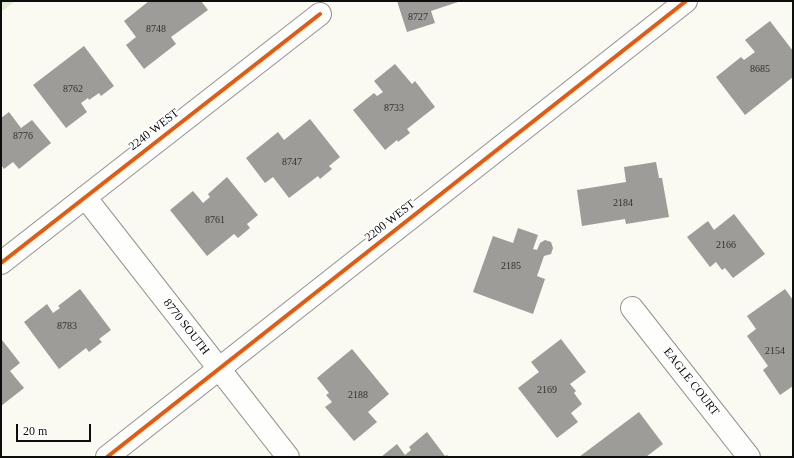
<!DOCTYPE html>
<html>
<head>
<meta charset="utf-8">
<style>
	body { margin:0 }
	#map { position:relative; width:794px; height:458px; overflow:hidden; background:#faf9f2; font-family:"Times New Roman",serif }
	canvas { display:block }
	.frame { position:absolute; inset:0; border:2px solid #0d0d0d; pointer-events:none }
	.scale { position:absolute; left:16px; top:424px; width:75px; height:18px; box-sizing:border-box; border:2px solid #0d0d0d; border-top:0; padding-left:5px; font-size:12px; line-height:14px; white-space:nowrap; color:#0d0d0d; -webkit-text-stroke:3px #fff; paint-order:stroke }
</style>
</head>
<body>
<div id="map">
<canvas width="794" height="458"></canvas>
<div class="frame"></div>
<div class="scale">20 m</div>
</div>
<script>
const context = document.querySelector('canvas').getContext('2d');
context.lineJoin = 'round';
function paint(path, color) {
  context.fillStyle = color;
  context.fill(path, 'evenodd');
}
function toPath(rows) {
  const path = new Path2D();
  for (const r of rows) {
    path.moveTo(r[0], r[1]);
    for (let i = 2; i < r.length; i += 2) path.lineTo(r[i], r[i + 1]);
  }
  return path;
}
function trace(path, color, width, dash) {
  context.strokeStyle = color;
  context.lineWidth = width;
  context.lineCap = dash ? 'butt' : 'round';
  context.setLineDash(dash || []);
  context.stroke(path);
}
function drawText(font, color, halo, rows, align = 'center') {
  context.font = font + ' "Times New Roman",serif';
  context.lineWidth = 4;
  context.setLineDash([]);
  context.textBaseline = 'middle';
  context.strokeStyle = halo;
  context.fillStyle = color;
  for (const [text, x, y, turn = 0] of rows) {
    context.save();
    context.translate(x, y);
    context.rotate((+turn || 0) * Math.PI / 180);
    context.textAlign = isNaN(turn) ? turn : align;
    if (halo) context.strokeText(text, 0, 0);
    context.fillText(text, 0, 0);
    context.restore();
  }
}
paint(toPath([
	[1,1,15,1,1,12]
]), '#e1edd5');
paint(toPath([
	[149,1,201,1,208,10,171,37,176,44,144,69,126,45,136,37,124,21],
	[397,1,461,1,431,11,435,23,407,32],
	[770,21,793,51,793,77,745,115,716,77,741,57,744,60,755,52,745,40],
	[84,46,114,86,101,96,99,93,89,100,88,98,81,103,87,112,66,128,33,85],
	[395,64,412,84,415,81,435,107,407,129,410,133,398,142,397,140,385,150,353,110,374,93,377,96,383,92,374,81],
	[9,112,21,128,32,120,51,143,19,169,13,162,4,169,2,166,1,167,1,118],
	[310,119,340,157,329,166,332,169,320,179,318,176,289,198,273,177,265,183,246,158,278,132,284,140],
	[656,162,659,178,662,178,669,217,626,224,625,219,582,226,577,190,626,182,624,167],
	[227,177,258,215,247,224,250,228,238,238,234,234,207,256,170,210,193,191,203,203,210,197,208,194],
	[734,214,765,254,733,278,725,268,722,270,716,262,710,267,687,237,708,221,714,230],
	[518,228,538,235,533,249,537,250,540,243,545,240,551,242,553,248,551,254,544,256,537,276,545,279,533,314,473,292,493,236,513,243],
	[80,289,111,330,99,339,102,342,89,352,86,348,59,369,24,322,47,304,53,313,60,308,58,306],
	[785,289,793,300,793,386,780,395,763,370,768,366,747,336,756,329,747,316],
	[561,339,586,372,570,384,576,391,574,393,582,404,571,413,578,422,557,438,518,388,539,372,531,362],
	[2,340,20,363,10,371,24,388,1,406,1,341],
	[352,349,389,394,368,412,377,422,354,441,325,407,332,402,326,395,329,393,317,378],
	[639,412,663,444,646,457,579,457],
	[427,432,445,456,447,455,449,457,381,457,397,444,405,455,411,450,409,447]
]), '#9d9c98');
const minor = toPath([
	[85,197,288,457],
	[1,263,320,14],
	[632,308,749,457],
	[107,457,686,1]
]);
trace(minor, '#949390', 24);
trace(minor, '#fefefd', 22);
trace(toPath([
	[1,263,320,14],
	[107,457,686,1]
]), '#e8590c', 4);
drawText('10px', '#313130', null, [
	["8727",418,17],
	["8748",156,29],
	["8685",760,69],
	["8762",73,89],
	["8733",394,108],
	["8776",23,136],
	["8747",292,162],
	["2184",623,203],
	["8761",215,220],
	["2166",726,245],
	["2185",511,266],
	["8783",67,326],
	["2154",775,351],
	["2169",547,390],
	["2188",358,395]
]);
drawText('12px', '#0d0d0d', '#fff', [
	["2240 WEST",154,130,-38],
	["2200 WEST",390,221,-38],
	["8770 SOUTH",186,327,52],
	["EAGLE COURT",691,382,52]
]);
</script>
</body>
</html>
